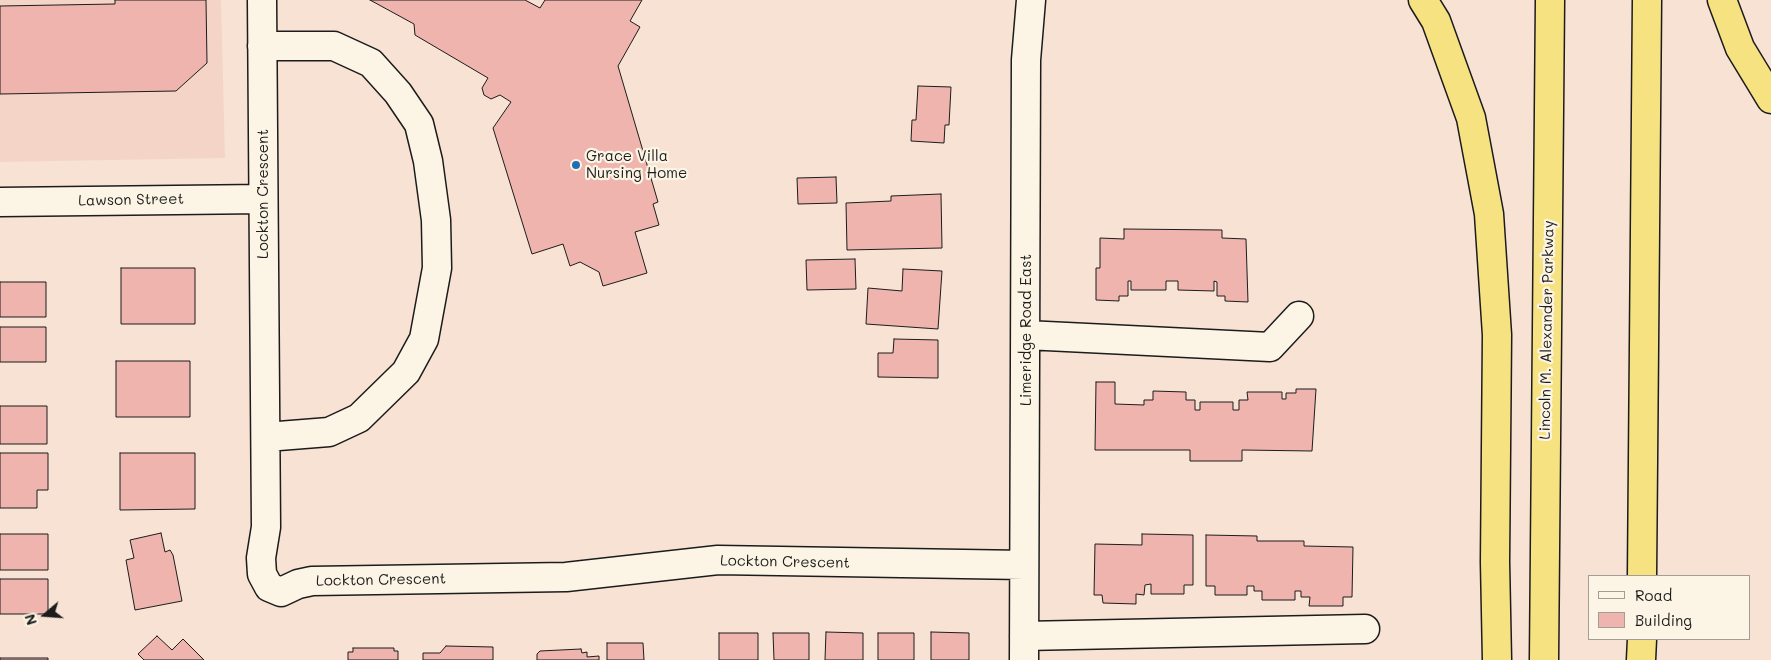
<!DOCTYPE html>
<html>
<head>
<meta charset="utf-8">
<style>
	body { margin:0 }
	#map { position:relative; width:1771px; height:660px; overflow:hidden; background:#f8e2d4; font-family:Mali,sans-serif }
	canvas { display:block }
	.legend { position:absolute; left:1588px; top:575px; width:162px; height:65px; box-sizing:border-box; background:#fcf5e5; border:1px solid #a29e95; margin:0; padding:6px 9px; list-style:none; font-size:15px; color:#1c1c1c }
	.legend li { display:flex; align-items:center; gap:10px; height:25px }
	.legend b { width:25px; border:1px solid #a29e95 }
	.north { position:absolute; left:20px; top:590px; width:50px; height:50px; -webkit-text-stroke:4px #fcf5e5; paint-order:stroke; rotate:252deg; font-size:14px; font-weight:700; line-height:20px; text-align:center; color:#1c1c1c }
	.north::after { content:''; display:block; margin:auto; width:18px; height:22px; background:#1c1c1c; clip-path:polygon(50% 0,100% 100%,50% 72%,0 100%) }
</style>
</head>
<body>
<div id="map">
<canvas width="1771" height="660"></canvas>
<ul class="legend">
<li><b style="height:6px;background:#fcf5e5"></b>Road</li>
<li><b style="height:14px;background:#efb4ad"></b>Building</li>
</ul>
<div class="north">N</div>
</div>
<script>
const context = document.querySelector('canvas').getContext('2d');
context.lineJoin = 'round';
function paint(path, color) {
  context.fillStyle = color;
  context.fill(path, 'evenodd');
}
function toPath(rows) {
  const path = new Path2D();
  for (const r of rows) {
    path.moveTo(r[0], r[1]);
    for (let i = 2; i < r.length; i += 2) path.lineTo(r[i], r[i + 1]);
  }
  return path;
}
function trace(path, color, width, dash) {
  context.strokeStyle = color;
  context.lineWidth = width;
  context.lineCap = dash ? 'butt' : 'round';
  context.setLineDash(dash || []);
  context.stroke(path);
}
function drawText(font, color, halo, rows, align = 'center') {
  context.font = font + ' Mali,sans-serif';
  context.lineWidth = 4.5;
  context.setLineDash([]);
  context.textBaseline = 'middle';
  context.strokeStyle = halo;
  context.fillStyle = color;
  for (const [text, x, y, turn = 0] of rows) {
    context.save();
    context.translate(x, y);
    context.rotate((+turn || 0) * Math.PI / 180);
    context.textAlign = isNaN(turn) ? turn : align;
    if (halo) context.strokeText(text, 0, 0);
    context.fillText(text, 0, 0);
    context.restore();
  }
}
paint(toPath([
	[0,0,221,0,225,158,0,162]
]), '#f5d4c8');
const building = toPath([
	[115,0,206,0,207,63,176,91,0,94,0,6,115,4,115,0],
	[370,0,525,0,540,8,545,0,642,0,630,21,640,27,618,66,658,202,653,204,659,225,635,232,647,273,603,286,599,272,580,262,570,266,563,244,532,254,493,128,511,102,500,95,491,99,484,95,482,88,488,78,415,35,414,24,370,0],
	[918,86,951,87,949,125,945,125,944,143,911,141,912,120,916,120,918,86],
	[836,177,837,203,798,204,797,178,836,177],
	[941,194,942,248,847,250,846,203,891,201,891,196,941,194],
	[1124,229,1222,230,1222,238,1246,239,1248,302,1225,301,1225,296,1217,296,1217,282,1214,281,1214,291,1178,290,1178,281,1166,281,1166,290,1131,290,1131,281,1128,281,1128,296,1119,296,1119,301,1096,300,1096,268,1100,268,1100,238,1124,239,1124,229],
	[855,259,856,289,807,290,806,260,855,259],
	[121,268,195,268,195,324,121,324,121,268],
	[903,269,942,271,938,329,866,324,868,288,902,291,903,269],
	[0,282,46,282,46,317,0,317,0,282],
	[0,327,46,327,46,362,0,362,0,327],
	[894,339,938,340,938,378,878,377,878,353,893,353,894,339],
	[116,361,190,361,190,417,116,417,116,361],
	[1096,382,1115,382,1115,404,1144,405,1144,400,1153,400,1153,391,1186,392,1186,400,1195,400,1195,410,1200,410,1200,402,1233,402,1233,410,1239,410,1239,400,1248,400,1247,392,1282,392,1282,399,1286,399,1286,393,1296,393,1296,389,1316,389,1312,451,1242,450,1242,461,1190,461,1190,450,1095,450,1096,382],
	[0,406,47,406,47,444,0,444,0,406],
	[0,453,48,453,48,490,37,490,37,508,0,508,0,453],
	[120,453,195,453,195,509,120,510,120,453],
	[161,533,165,552,170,550,173,555,182,601,135,610,126,560,134,558,130,540,161,533],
	[0,534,48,534,48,570,0,570,0,534],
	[1142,534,1193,535,1193,585,1184,585,1184,594,1151,594,1151,584,1145,585,1144,595,1136,594,1136,604,1103,603,1102,595,1094,595,1095,544,1142,545,1142,534],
	[1206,535,1257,536,1257,541,1304,541,1304,546,1353,547,1352,597,1343,597,1343,606,1309,606,1310,597,1301,597,1301,591,1295,591,1295,600,1262,600,1262,591,1254,591,1254,586,1247,586,1247,595,1215,595,1215,586,1206,586,1206,535],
	[0,579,48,579,48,614,0,614,0,579],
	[826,632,863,633,863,660,825,660,826,632],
	[931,632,969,633,969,660,931,660,931,632],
	[719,633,758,633,758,660,719,660,719,633],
	[773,633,809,633,809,660,774,660,773,633],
	[878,633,914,633,914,660,878,660,878,633],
	[157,636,172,650,183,639,204,660,144,660,138,654,157,636],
	[607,643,643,643,644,660,607,660,607,643],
	[446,646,493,647,493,660,423,660,423,653,440,653,446,646],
	[353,648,394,648,394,651,398,651,398,660,348,660,348,652,353,652,353,648],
	[581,649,582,653,587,652,587,657,599,656,599,660,537,660,537,654,540,651,581,649],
	[0,658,48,658,48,660,0,660,0,658]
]);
paint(building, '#efb4ad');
trace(building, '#1c1c1c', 1);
const minor = toPath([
	[262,0,266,527,261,558,262,574,269,587,281,592,298,584,312,581,566,577,718,560,1024,565],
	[262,46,334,46,371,63,398,93,419,124,428,161,436,220,437,268,424,339,406,372,359,418,329,432,266,437],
	[0,202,263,199],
	[1026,335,1270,347,1299,316],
	[1024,636,1365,629],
	[1024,660,1026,60,1031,0]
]);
const highway = toPath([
	[1423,0,1436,21,1471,118,1489,214,1497,335,1495,562,1497,660],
	[1722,0,1740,48,1771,99],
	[1642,576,1647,0],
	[1544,660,1550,0],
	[1641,660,1642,639]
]);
trace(minor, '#1c1c1c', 31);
trace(highway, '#1c1c1c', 31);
trace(minor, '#fcf5e5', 28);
trace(highway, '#f7e281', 28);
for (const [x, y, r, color] of [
	[576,165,5,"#1f6fb2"]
]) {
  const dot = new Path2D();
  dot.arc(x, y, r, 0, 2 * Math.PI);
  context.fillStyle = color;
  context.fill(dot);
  trace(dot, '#fcf5e5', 2);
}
drawText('15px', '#1c1c1c', '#fcf5e5', [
	["Grace Villa",586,156],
	["Nursing Home",586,173]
], 'left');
drawText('15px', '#1c1c1c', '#fcf5e5', [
	["Lockton Crescent",263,194,-90],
	["Lawson Street",131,200,-1],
	["Limeridge Road East",1026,330,-90],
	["Lincoln M. Alexander Parkway",1547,330,-89],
	["Lockton Crescent",785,562,1],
	["Lockton Crescent",381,580,-1]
]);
</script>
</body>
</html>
